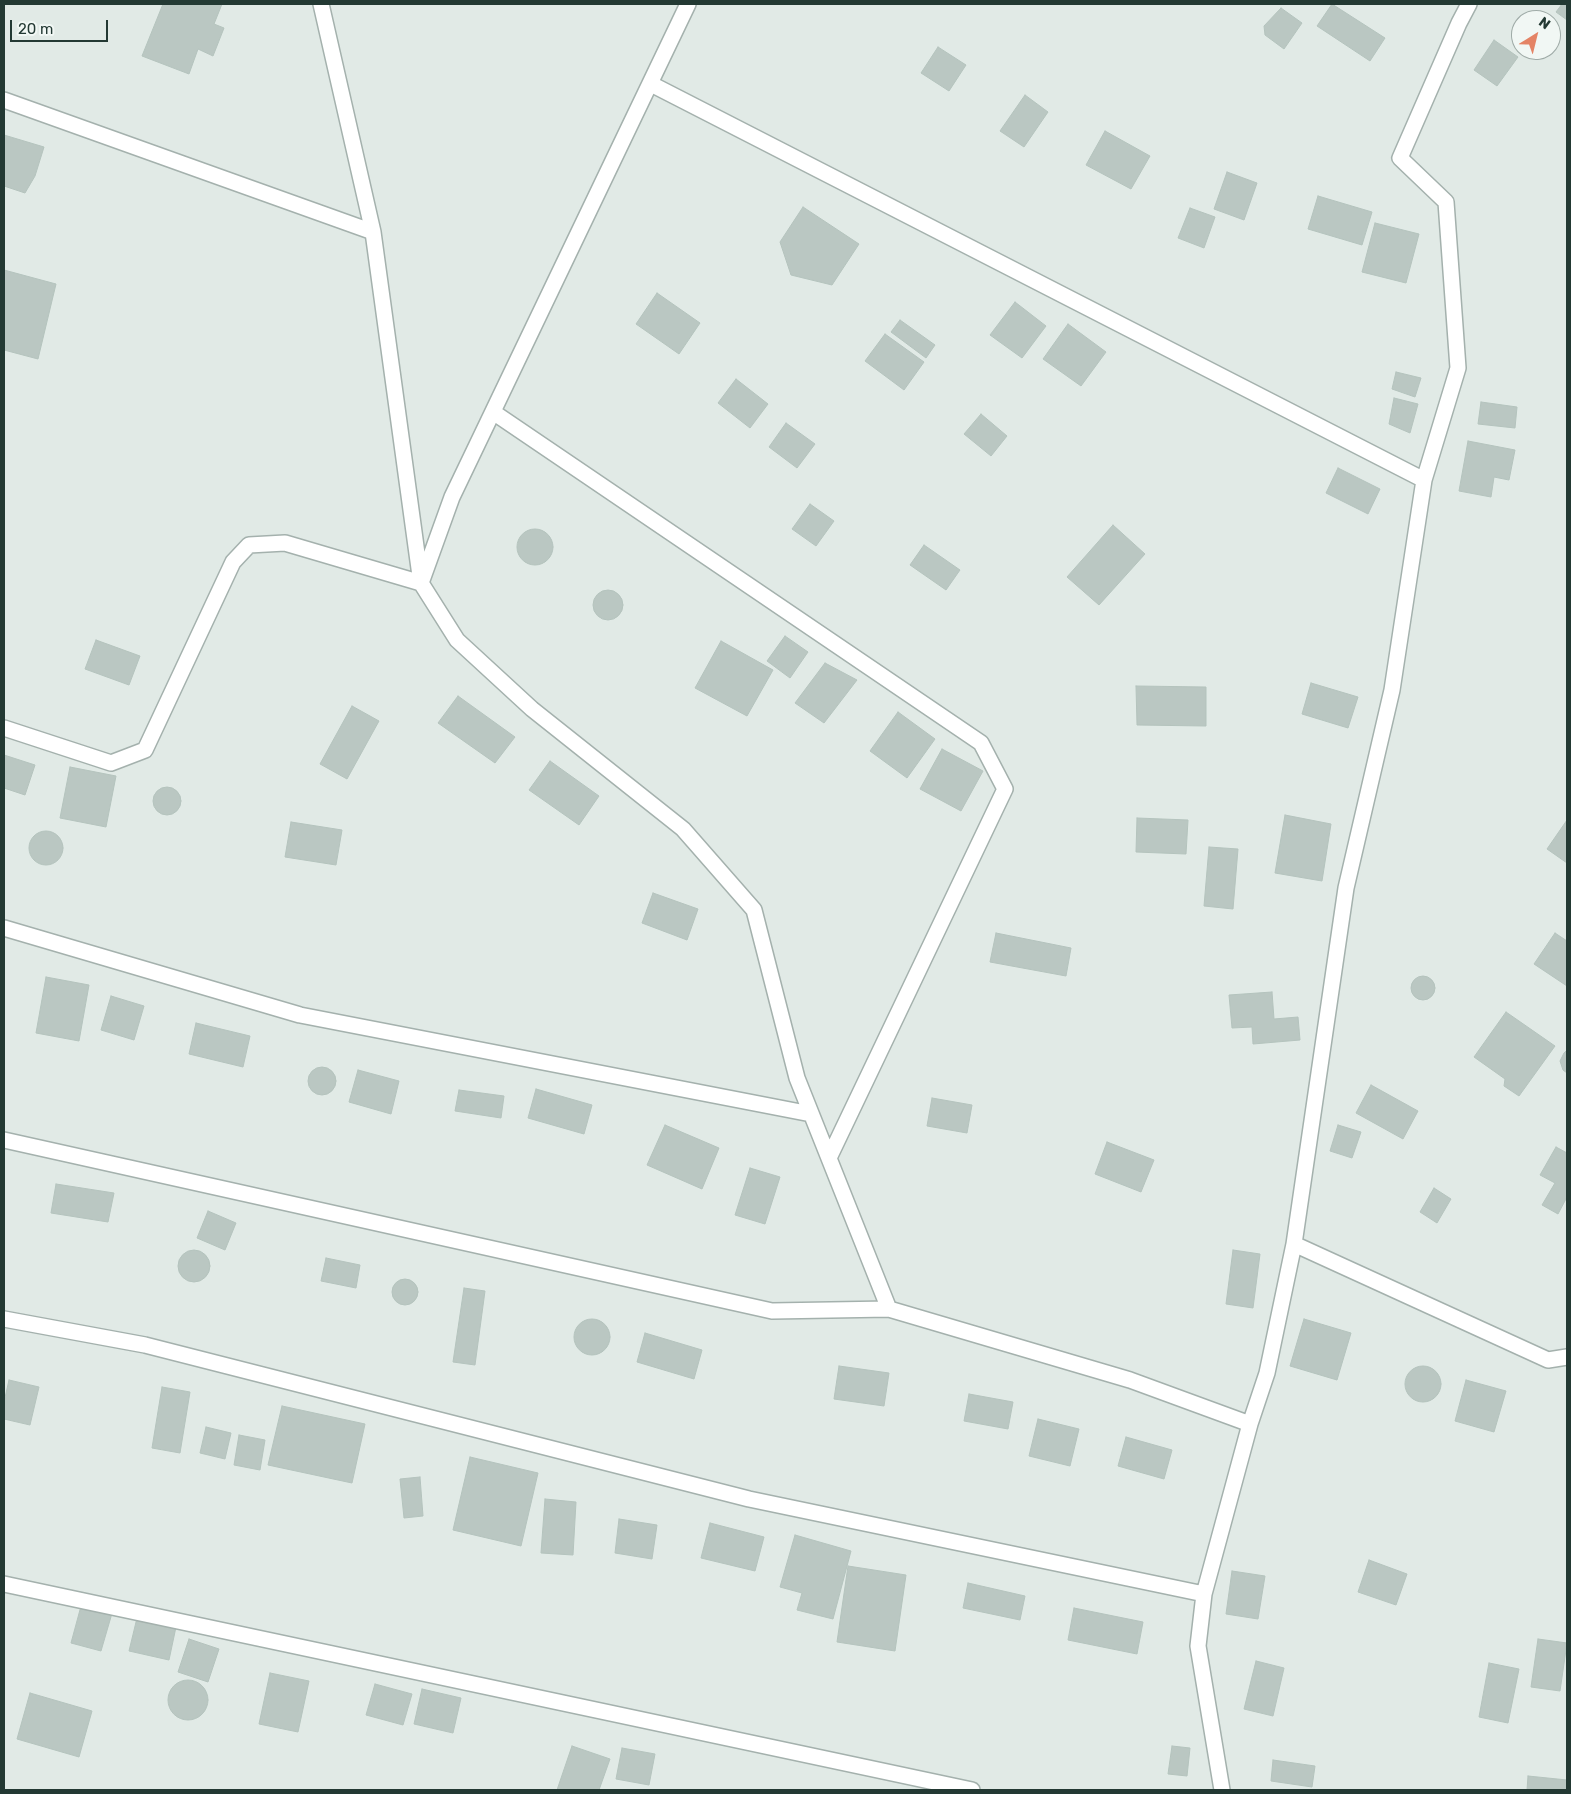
<!DOCTYPE html>
<html>
<head>
<meta charset="utf-8">
<style>
	body { margin:0 }
	#map { position:relative; width:1571px; height:1794px; overflow:hidden; background:#e1eae6; font-family:Rubik,sans-serif }
	canvas { display:block }
	.frame { position:absolute; inset:0; border:5px solid #233933; pointer-events:none }
	.north { position:absolute; left:1511px; top:10px; width:50px; height:50px; box-sizing:border-box; background:#f1f7f4; border:1px solid #9faba7; border-radius:50%; rotate:36deg; font-size:14px; font-weight:700; line-height:20px; text-align:center; color:#233933 }
	.north::after { content:''; display:block; margin:auto; width:18px; height:22px; background:#e48365; clip-path:polygon(50% 0,100% 100%,50% 72%,0 100%) }
	.scale { position:absolute; left:10px; top:20px; width:98px; height:22px; box-sizing:border-box; border:2px solid #233933; border-top:0; padding-left:6px; font-size:15px; line-height:18px; white-space:nowrap; color:#233933; -webkit-text-stroke:4px #f1f7f4; paint-order:stroke }
</style>
</head>
<body>
<div id="map">
<canvas width="1571" height="1794"></canvas>
<div class="frame"></div>
<div class="north">N</div>
<div class="scale">20 m</div>
</div>
<script>
const context = document.querySelector('canvas').getContext('2d');
context.lineJoin = 'round';
function paint(path, color) {
  context.fillStyle = color;
  context.fill(path, 'evenodd');
}
function toPath(rows) {
  const path = new Path2D();
  for (const r of rows) {
    if (r.length === 3) {
      path.moveTo(r[0] + r[2], r[1]);
      path.arc(r[0], r[1], r[2], 0, 2 * Math.PI);
      continue;
    }
    path.moveTo(r[0], r[1]);
    for (let i = 2; i < r.length; i += 2) path.lineTo(r[i], r[i + 1]);
  }
  return path;
}
function trace(path, color, width, dash) {
  context.strokeStyle = color;
  context.lineWidth = width;
  context.lineCap = dash ? 'butt' : 'round';
  context.setLineDash(dash || []);
  context.stroke(path);
}
const building = toPath([
	[163,4,222,4,214,24,224,28,213,56,198,49,189,74,142,56,163,4],
	[1332,4,1385,38,1370,61,1317,26,1332,4],
	[1562,4,1567,4,1567,20,1556,12,1562,4],
	[1281,8,1302,23,1284,49,1265,35,1264,26,1281,8],
	[1494,40,1518,57,1497,86,1474,70,1494,40],
	[938,47,966,65,949,91,921,73,938,47],
	[1025,95,1048,112,1024,147,1000,131,1025,95],
	[1105,131,1150,156,1131,189,1086,165,1105,131],
	[4,135,44,147,35,176,25,193,4,186,4,135],
	[1227,172,1257,183,1244,220,1214,209,1227,172],
	[1318,196,1372,212,1362,245,1308,229,1318,196],
	[803,207,859,244,832,285,791,275,780,242,803,207],
	[1190,208,1215,217,1204,248,1178,238,1190,208],
	[1375,223,1419,234,1406,283,1362,272,1375,223],
	[4,270,56,284,38,359,4,350,4,270],
	[657,293,700,323,679,354,636,324,657,293],
	[1015,302,1046,326,1022,358,990,335,1015,302],
	[900,320,935,345,926,358,891,332,900,320],
	[1068,324,1106,352,1081,386,1043,359,1068,324],
	[885,334,924,362,904,390,865,361,885,334],
	[1396,372,1421,378,1415,397,1392,389,1396,372],
	[736,379,768,404,750,428,718,403,736,379],
	[1394,398,1418,404,1410,433,1389,424,1394,398],
	[1481,402,1517,407,1515,428,1478,424,1481,402],
	[981,414,1007,436,991,456,964,434,981,414],
	[786,423,815,444,797,468,769,447,786,423],
	[1468,441,1515,450,1509,480,1494,477,1491,497,1459,491,1468,441],
	[1338,468,1380,489,1368,514,1326,493,1338,468],
	[810,504,834,521,816,546,792,529,810,504],
	[1113,525,1145,554,1099,605,1067,577,1113,525],
	[535,547,18],
	[924,545,960,570,946,590,910,565,924,545],
	[608,605,15],
	[785,636,808,652,790,678,767,661,785,636],
	[96,640,140,656,129,685,85,669,96,640],
	[721,641,773,670,747,716,695,688,721,641],
	[825,663,857,680,824,723,795,703,825,663],
	[1311,683,1358,697,1348,728,1302,714,1311,683],
	[1136,686,1206,687,1206,726,1137,725,1136,686],
	[458,696,515,737,495,763,438,723,458,696],
	[352,706,379,721,347,779,320,764,352,706],
	[898,712,935,739,907,778,870,751,898,712],
	[942,749,983,771,961,811,920,789,942,749],
	[4,755,35,765,25,795,4,788,4,755],
	[550,761,599,796,579,825,529,790,550,761],
	[70,767,116,776,106,827,60,818,70,767],
	[167,801,14],
	[1285,815,1331,824,1322,881,1275,873,1285,815],
	[1137,818,1188,820,1186,854,1136,852,1137,818],
	[1567,820,1567,863,1547,849,1567,820],
	[291,822,342,830,336,865,285,857,291,822],
	[46,848,17],
	[1209,847,1238,849,1233,909,1204,906,1209,847],
	[653,893,698,909,687,940,642,923,653,893],
	[996,933,1071,948,1066,976,990,962,996,933],
	[1555,933,1567,941,1567,986,1534,964,1555,933],
	[1423,988,12],
	[46,977,89,985,79,1041,36,1033,46,977],
	[1272,992,1274,1019,1298,1017,1300,1040,1253,1044,1252,1027,1232,1028,1229,995,1272,992],
	[111,996,144,1006,134,1040,101,1030,111,996],
	[1506,1012,1555,1046,1519,1096,1504,1086,1505,1079,1474,1057,1506,1012],
	[196,1023,250,1036,243,1067,189,1054,196,1023],
	[1567,1050,1567,1073,1563,1070,1560,1061,1564,1053,1567,1050],
	[322,1081,14],
	[358,1070,399,1081,391,1114,349,1102,358,1070],
	[1371,1085,1418,1111,1403,1139,1356,1113,1371,1085],
	[536,1089,592,1105,584,1134,528,1118,536,1089],
	[459,1090,504,1096,501,1118,455,1111,459,1090],
	[932,1098,972,1105,967,1133,927,1126,932,1098],
	[665,1125,719,1148,702,1189,647,1165,665,1125],
	[1338,1125,1361,1132,1352,1158,1330,1151,1338,1125],
	[1107,1142,1154,1160,1141,1192,1095,1174,1107,1142],
	[1556,1147,1567,1153,1567,1197,1558,1214,1542,1205,1555,1183,1540,1175,1556,1147],
	[750,1168,780,1177,765,1224,735,1215,750,1168],
	[56,1184,114,1193,108,1222,51,1213,56,1184],
	[1434,1188,1451,1199,1437,1223,1420,1212,1434,1188],
	[208,1211,236,1223,225,1250,197,1238,208,1211],
	[1233,1250,1260,1254,1253,1308,1226,1304,1233,1250],
	[194,1266,16],
	[326,1258,360,1265,356,1288,321,1281,326,1258],
	[405,1292,13],
	[464,1288,485,1291,475,1365,453,1362,464,1288],
	[1304,1319,1351,1333,1337,1380,1290,1366,1304,1319],
	[592,1337,18],
	[645,1333,702,1350,694,1379,637,1362,645,1333],
	[1423,1384,18],
	[839,1366,889,1373,884,1406,834,1399,839,1366],
	[9,1380,39,1387,30,1425,4,1419,4,1402,9,1380],
	[1466,1380,1506,1391,1494,1432,1455,1421,1466,1380],
	[162,1387,190,1392,180,1453,152,1448,162,1387],
	[969,1394,1013,1402,1008,1429,964,1421,969,1394],
	[282,1406,365,1424,352,1483,268,1465,282,1406],
	[1038,1419,1079,1429,1070,1466,1029,1456,1038,1419],
	[206,1427,231,1433,225,1459,200,1453,206,1427],
	[239,1435,265,1440,260,1470,234,1465,239,1435],
	[1126,1437,1172,1450,1164,1479,1118,1466,1126,1437],
	[470,1457,538,1473,521,1546,453,1530,470,1457],
	[420,1477,423,1516,404,1518,400,1479,420,1477],
	[545,1499,576,1502,573,1555,541,1553,545,1499],
	[619,1519,657,1525,652,1559,615,1553,619,1519],
	[710,1523,764,1537,755,1571,701,1558,710,1523],
	[795,1535,851,1551,833,1619,797,1610,802,1593,780,1587,795,1535],
	[1369,1560,1407,1574,1396,1605,1358,1592,1369,1560],
	[848,1566,906,1575,895,1651,837,1642,848,1566],
	[1232,1571,1265,1576,1258,1619,1226,1614,1232,1571],
	[968,1583,1025,1596,1020,1620,963,1608,968,1583],
	[84,1595,115,1603,101,1651,71,1643,84,1595],
	[1074,1608,1143,1622,1137,1654,1068,1640,1074,1608],
	[137,1618,176,1627,169,1660,129,1651,137,1618],
	[189,1639,219,1649,208,1682,178,1672,189,1639],
	[1538,1639,1567,1643,1560,1691,1531,1687,1538,1639],
	[1256,1661,1284,1668,1273,1716,1244,1709,1256,1661],
	[1489,1663,1519,1669,1508,1723,1479,1717,1489,1663],
	[270,1673,309,1681,298,1732,259,1724,270,1673],
	[188,1700,20],
	[375,1684,412,1694,403,1725,366,1715,375,1684],
	[422,1689,461,1698,453,1733,414,1724,422,1689],
	[30,1693,92,1711,79,1757,17,1739,30,1693],
	[572,1746,610,1759,599,1790,557,1790,572,1746],
	[1172,1746,1190,1748,1187,1776,1168,1774,1172,1746],
	[622,1748,655,1754,649,1785,616,1779,622,1748],
	[1273,1760,1315,1766,1312,1787,1271,1781,1273,1760],
	[1528,1776,1567,1780,1567,1790,1527,1790,1528,1776]
]);
paint(building, '#bac7c2');
trace(building, '#b4c3bd', 1);
const minor = toPath([
	[688,4,452,497,421,583,457,640,532,709,683,829,754,910,797,1078,889,1309,1130,1380,1250,1424],
	[651,84,1424,480],
	[4,100,373,232],
	[493,412,981,743,1005,789,829,1158],
	[4,728,111,763,145,750,233,562,249,545,285,543,421,583,373,232,321,4],
	[4,928,300,1015,811,1114],
	[4,1140,772,1311,889,1309],
	[1294,1244,1548,1360,1567,1357],
	[4,1319,145,1345,749,1499,1204,1594],
	[4,1584,972,1790],
	[1222,1790,1198,1646,1204,1594,1250,1424,1267,1373,1294,1244,1346,888,1392,690,1424,480,1458,368,1446,202,1400,158,1459,23,1469,4]
]);
trace(minor, '#a4b1ad', 18);
trace(minor, '#fff', 15);
</script>
</body>
</html>
